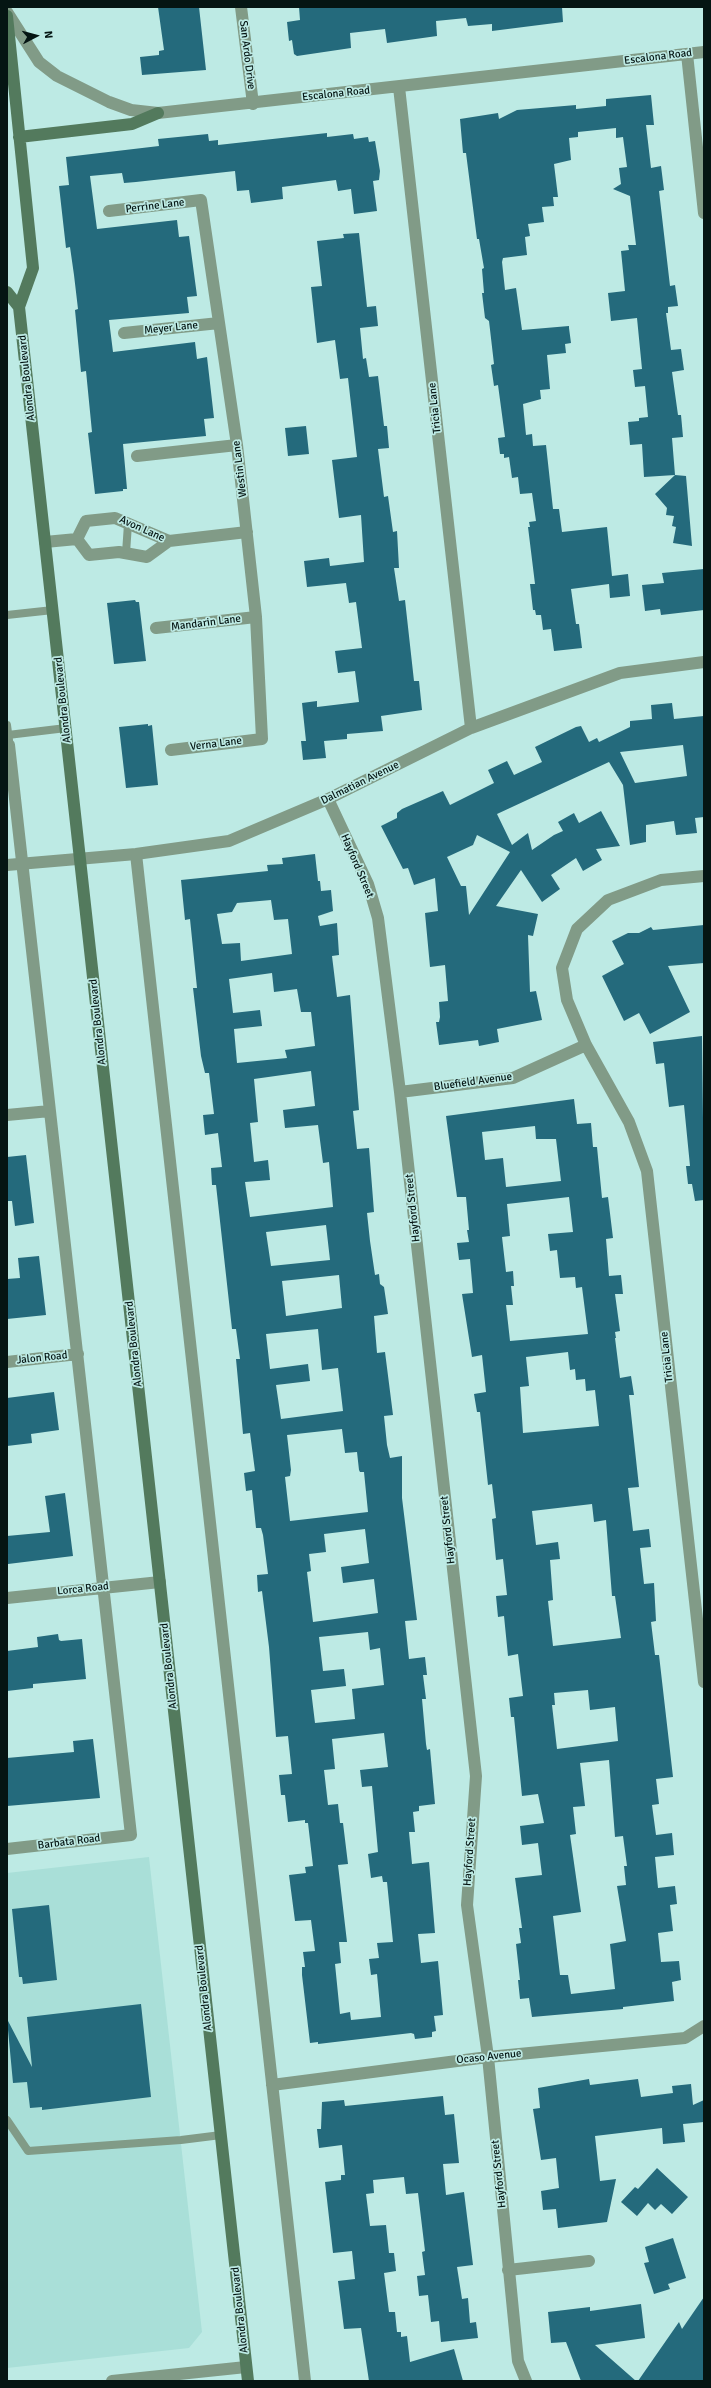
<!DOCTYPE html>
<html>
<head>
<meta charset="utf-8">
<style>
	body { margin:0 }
	#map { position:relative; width:711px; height:2388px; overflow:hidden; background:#bdeae4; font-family:Signika,sans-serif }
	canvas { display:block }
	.frame { position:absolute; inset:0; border:8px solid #051513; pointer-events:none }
	.north { position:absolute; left:16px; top:16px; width:40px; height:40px; -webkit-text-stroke:3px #bdeae4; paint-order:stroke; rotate:84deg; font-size:11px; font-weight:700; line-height:16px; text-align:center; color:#051513 }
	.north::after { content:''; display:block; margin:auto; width:14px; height:18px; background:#051513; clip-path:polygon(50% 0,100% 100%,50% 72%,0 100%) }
</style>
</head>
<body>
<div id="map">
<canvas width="711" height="2388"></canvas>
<div class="frame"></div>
<div class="north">N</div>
</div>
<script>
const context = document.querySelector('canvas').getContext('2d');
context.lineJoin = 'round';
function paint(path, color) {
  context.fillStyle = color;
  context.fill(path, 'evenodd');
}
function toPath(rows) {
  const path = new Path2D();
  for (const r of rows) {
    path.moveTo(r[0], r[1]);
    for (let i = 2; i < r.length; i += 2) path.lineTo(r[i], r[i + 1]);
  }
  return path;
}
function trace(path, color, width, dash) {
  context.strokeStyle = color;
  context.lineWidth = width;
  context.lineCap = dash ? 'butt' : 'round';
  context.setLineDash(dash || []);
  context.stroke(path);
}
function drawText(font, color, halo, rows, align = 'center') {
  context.font = font + ' Signika,sans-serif';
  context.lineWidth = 3.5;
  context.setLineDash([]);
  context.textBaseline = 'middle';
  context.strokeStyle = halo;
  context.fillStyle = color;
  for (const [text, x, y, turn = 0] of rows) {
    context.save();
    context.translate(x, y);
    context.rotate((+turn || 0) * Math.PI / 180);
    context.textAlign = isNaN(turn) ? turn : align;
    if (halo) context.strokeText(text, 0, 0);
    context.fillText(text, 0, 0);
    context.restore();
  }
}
paint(toPath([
	[149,1857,202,2332,189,2348,7,2368,7,1873]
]), '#a9dfd8');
paint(toPath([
	[158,7,199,7,206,70,142,75,140,57,159,55,159,51,164,50],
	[299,7,562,7,563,22,492,31,492,24,468,26,466,18,436,21,437,36,387,43,385,29,350,33,351,48,297,56,294,54,292,40,289,41,287,22,300,20],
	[651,95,654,125,646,125,651,168,661,166,664,190,659,191,670,286,675,285,678,306,668,307,668,313,666,313,671,350,681,349,684,370,672,372,678,415,681,415,683,437,672,438,675,475,686,476,692,546,673,543,676,527,672,526,674,516,666,515,667,508,655,494,675,475,644,477,642,444,630,445,628,422,639,421,639,418,648,417,645,386,635,387,633,370,642,369,637,318,611,321,608,293,625,291,621,251,629,250,628,245,636,245,630,196,613,189,621,184,619,168,627,167,623,137,616,138,616,128,578,132,578,137,569,138,571,160,554,164,558,197,553,197,554,206,542,207,544,222,528,224,530,236,525,237,527,255,503,258,502,262,505,290,516,288,522,330,569,326,569,328,571,343,565,344,566,353,547,355,550,389,540,390,541,399,523,404,526,435,532,434,533,446,546,445,553,509,559,509,562,532,607,527,612,576,628,574,630,596,610,598,609,584,571,589,576,624,579,624,582,648,554,651,551,629,543,630,541,615,536,615,535,610,533,610,530,584,535,584,528,527,530,527,529,522,536,521,532,493,520,494,518,477,512,478,509,457,504,458,504,454,500,454,498,438,505,437,498,385,494,386,491,365,494,364,489,321,485,318,482,293,484,293,482,269,484,268,479,239,477,239,466,153,463,153,460,119,498,113,499,119,517,110,576,105,576,109,606,106,606,99],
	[327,133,327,137,353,134,354,139,368,137,369,142,375,141,380,171,379,180,373,181,377,211,354,214,351,189,338,191,336,180,282,187,283,199,251,203,249,190,237,191,235,171,136,182,124,183,122,173,90,176,97,229,177,220,179,237,189,236,197,296,187,297,189,313,109,320,113,352,195,342,197,359,207,357,214,418,204,419,206,436,123,444,127,489,123,489,123,491,95,494,88,433,92,432,86,371,81,372,75,310,78,309,74,275,70,247,66,248,59,186,69,185,66,157,159,146,158,139,208,134,209,141,218,140,218,145],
	[359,233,367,307,376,306,378,326,360,328,363,359,366,358,369,377,378,376,384,426,387,426,389,448,378,449,384,497,388,496,393,532,397,531,399,568,394,568,399,601,405,600,414,681,419,681,422,710,381,716,383,731,347,734,347,739,324,741,326,758,303,760,301,741,306,741,302,703,317,701,317,707,359,702,355,671,338,673,335,651,362,648,356,602,349,603,346,583,307,587,304,561,329,558,330,566,364,562,361,515,339,518,332,460,357,457,348,378,340,379,335,340,317,343,311,287,322,286,317,241,344,238,343,234],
	[306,426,309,454,288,456,285,428],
	[704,569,704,610,661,615,660,609,645,611,642,585,664,583,662,573],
	[135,600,136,602,139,602,146,661,114,664,107,603],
	[672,703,674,719,704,716,704,817,695,818,697,833,676,835,674,821,646,825,646,842,630,845,623,785,609,762,497,814,512,845,528,833,532,850,554,835,563,831,558,822,574,813,579,823,601,811,620,846,596,849,602,860,583,871,576,858,551,875,560,889,542,902,521,870,496,906,538,914,533,936,528,935,530,992,536,991,542,1020,497,1029,499,1042,479,1046,478,1040,439,1045,436,1022,439,1022,440,1017,439,1002,448,1001,445,965,430,967,425,913,438,911,435,878,414,885,408,868,403,869,381,826,397,818,397,813,402,809,443,791,450,805,494,783,488,770,507,761,514,775,542,762,535,747,576,727,581,726,589,742,597,738,599,742,630,727,630,721,652,719,651,705],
	[683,745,687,776,635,783,620,752],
	[477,835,510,852,469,915,466,886,461,886,447,857,473,845],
	[148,724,148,726,152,725,158,785,126,788,119,727],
	[315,854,318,881,320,881,321,891,331,890,333,911,318,916,320,926,337,923,339,955,332,956,337,997,350,995,359,1110,353,1111,357,1149,369,1148,374,1212,367,1213,370,1241,375,1275,379,1274,380,1284,384,1287,388,1314,374,1316,377,1353,385,1352,393,1415,384,1416,387,1445,390,1458,402,1456,402,1498,417,1620,405,1621,409,1659,425,1657,427,1675,423,1675,426,1699,422,1699,426,1744,427,1750,430,1749,435,1804,419,1806,419,1811,413,1812,415,1832,409,1832,412,1864,429,1862,435,1933,418,1934,421,1963,438,1961,443,2015,434,2016,436,2031,432,2032,432,2037,415,2039,414,2034,411,2033,318,2044,318,2042,310,2043,302,1975,302,1967,305,1967,303,1952,315,1951,311,1920,295,1921,289,1875,306,1873,305,1867,313,1866,308,1823,305,1823,305,1820,288,1822,285,1795,281,1795,279,1775,292,1774,288,1736,276,1737,269,1647,262,1591,258,1592,257,1575,268,1574,263,1535,261,1528,256,1528,252,1490,246,1491,244,1473,255,1471,250,1433,243,1434,236,1359,240,1359,236,1329,232,1329,216,1185,212,1185,211,1168,222,1167,218,1133,205,1135,203,1115,214,1114,209,1073,205,1073,201,1056,193,988,197,988,190,919,185,920,181,880,268,871,267,865,283,864,282,858],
	[271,900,274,920,288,919,292,954,241,961,240,943,222,944,217,914,232,912,237,903],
	[272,973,274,992,297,989,301,1012,311,1012,315,1046,285,1050,287,1058,237,1063,234,1029,262,1026,260,1010,233,1013,229,979],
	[311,1071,315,1106,283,1110,285,1128,318,1125,323,1163,329,1162,333,1207,250,1217,245,1182,270,1180,268,1160,254,1162,250,1123,258,1122,254,1079],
	[326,1225,330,1260,271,1266,266,1232],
	[339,1275,342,1308,286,1316,282,1281],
	[318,1329,322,1370,338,1368,343,1411,281,1419,276,1385,310,1381,308,1364,270,1369,266,1334],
	[342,1429,345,1453,357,1452,359,1470,360,1472,364,1472,368,1512,290,1521,285,1477,290,1476,291,1470,287,1435],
	[365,1529,369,1563,341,1567,343,1583,374,1579,378,1613,313,1622,307,1572,311,1571,309,1554,326,1552,324,1534],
	[368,1632,370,1650,380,1648,384,1685,352,1689,355,1719,315,1723,311,1690,346,1686,344,1669,323,1671,319,1637],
	[384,1733,388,1767,360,1770,362,1787,372,1786,378,1852,368,1854,371,1878,382,1876,383,1882,387,1882,393,1942,377,1943,379,1958,369,1959,371,1975,377,1974,381,2017,351,2020,350,2012,340,2014,335,1964,341,1963,339,1942,347,1942,338,1865,348,1864,343,1823,340,1823,338,1804,328,1805,324,1770,335,1769,332,1739],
	[704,925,704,963,668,966,690,1012,650,1034,639,1013,624,1021,602,976,624,964,612,941,628,933,639,933,651,927,653,930],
	[702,1036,704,1200,695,1201,692,1184,688,1184,686,1166,690,1166,684,1105,669,1107,664,1063,656,1064,653,1042],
	[574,1099,577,1124,591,1123,593,1147,597,1147,602,1198,608,1197,613,1238,606,1239,609,1276,621,1275,623,1294,615,1294,620,1331,615,1332,616,1338,615,1338,620,1378,631,1376,634,1395,629,1395,639,1487,628,1488,633,1531,649,1529,651,1547,640,1548,644,1584,654,1583,656,1621,651,1622,655,1655,659,1655,673,1777,656,1779,659,1804,652,1805,656,1835,672,1833,674,1855,655,1857,658,1888,675,1886,677,1904,670,1905,673,1931,658,1933,661,1962,679,1961,681,1980,672,1982,674,2001,623,2007,623,2009,532,2017,529,1998,520,1999,518,1980,520,1980,516,1944,521,1943,519,1928,522,1928,515,1878,542,1875,538,1843,522,1845,520,1826,544,1823,538,1794,522,1796,514,1717,511,1717,509,1698,523,1696,518,1654,508,1656,504,1616,498,1617,496,1596,507,1595,503,1559,496,1560,492,1519,496,1518,492,1484,488,1485,480,1412,477,1412,474,1394,486,1392,482,1355,472,1357,462,1294,473,1293,470,1259,459,1260,457,1243,469,1242,467,1230,469,1230,466,1197,457,1197,446,1116],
	[535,1126,536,1139,556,1139,561,1181,506,1187,503,1158,485,1160,482,1132],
	[569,1197,573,1232,548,1234,550,1251,557,1250,560,1278,575,1277,576,1288,582,1287,588,1334,510,1341,506,1305,513,1305,511,1286,514,1286,513,1271,506,1272,502,1237,510,1236,507,1204],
	[568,1352,570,1370,575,1369,576,1380,585,1379,586,1391,595,1390,599,1426,523,1433,520,1387,529,1386,526,1357],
	[592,1504,594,1522,606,1520,612,1596,615,1596,621,1638,553,1646,548,1601,553,1600,550,1560,560,1559,558,1542,536,1545,532,1511],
	[588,1690,590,1710,615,1707,618,1741,557,1749,552,1705,555,1705,554,1693],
	[609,1760,615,1837,623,1836,627,1866,624,1866,626,1885,617,1886,626,1941,610,1944,615,1989,571,1994,568,1975,560,1975,553,1916,581,1912,570,1835,576,1834,573,1807,585,1806,580,1763],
	[26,1155,34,1223,15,1226,12,1201,7,1201,7,1157],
	[39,1256,46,1315,7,1319,7,1279,20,1278,18,1258],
	[54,1392,59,1430,31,1434,32,1443,7,1446,7,1398],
	[65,1493,73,1556,8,1564,7,1536,50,1532,45,1496],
	[58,1634,59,1640,61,1641,82,1639,86,1679,33,1684,33,1688,7,1691,7,1651,38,1647,37,1637],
	[93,1739,100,1798,7,1806,7,1758,74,1752,73,1741],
	[49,1905,57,1980,23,1984,22,1977,19,1977,12,1909],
	[141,2004,151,2097,42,2110,42,2107,30,2108,27,2082,13,2083,7,2019,32,2067,27,2017],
	[589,2079,590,2085,638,2079,641,2097,673,2093,672,2086,691,2084,693,2105,704,2100,704,2122,683,2124,685,2142,663,2144,662,2128,595,2136,600,2181,616,2179,607,2222,558,2228,556,2209,543,2210,541,2191,559,2188,556,2158,541,2160,533,2109,540,2108,538,2088],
	[443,2096,445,2115,454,2114,459,2163,443,2164,446,2195,464,2192,473,2265,457,2267,462,2299,468,2298,470,2323,476,2322,478,2338,441,2342,439,2321,431,2322,428,2295,419,2296,417,2276,425,2275,422,2252,425,2251,418,2193,406,2194,404,2177,373,2180,374,2193,366,2194,370,2226,386,2225,389,2253,394,2253,396,2271,384,2273,389,2312,395,2312,397,2332,401,2332,401,2337,407,2336,410,2362,454,2349,463,2381,369,2381,361,2328,344,2329,338,2281,355,2279,352,2251,333,2253,325,2182,341,2180,341,2175,345,2175,342,2145,319,2148,317,2129,321,2129,322,2102,344,2100,345,2106],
	[657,2168,688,2197,672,2214,661,2204,655,2210,648,2203,637,2216,621,2202,635,2187,638,2189],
	[673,2238,686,2278,668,2284,670,2289,654,2294,644,2263,649,2262,645,2247],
	[704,2297,704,2381,638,2381,679,2322,682,2329],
	[641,2304,645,2338,595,2345,636,2381,581,2381,566,2342,551,2343,548,2312,590,2307,590,2311]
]), '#246a7c');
trace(toPath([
	[126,553,128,524],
	[7,615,53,610],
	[7,725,9,740],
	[8,735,66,728],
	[7,2120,28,2151,181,2140,221,2135]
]), '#819b87', 8);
trace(toPath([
	[241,7,253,104],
	[7,12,39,62,57,76,109,102,131,110,158,113,704,52],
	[687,54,704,213],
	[399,87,471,728],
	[109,211,201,200,237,445,256,617,262,739,171,750],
	[124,333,219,323],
	[137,456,237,445],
	[77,539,89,555,119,552,147,557,169,541,247,532],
	[77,539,86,521,115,518,169,541],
	[45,542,77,539],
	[156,628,256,617],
	[328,799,368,884,378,918,400,1092,476,1776,467,1905,488,2057,518,2361,526,2381],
	[136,854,305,2381],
	[7,865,136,854,229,841,328,799,471,728,620,673,704,662],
	[704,876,661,880,608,900,577,929,562,968,567,1000,586,1045,629,1122,647,1171,704,1682],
	[400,1092,513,1078,586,1045],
	[7,1115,50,1111],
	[7,1362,78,1354],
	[7,1598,160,1582],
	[7,1849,131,1835,9,745],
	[272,2085,488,2057,685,2038,704,2026],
	[508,2270,589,2261],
	[112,2381,246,2367]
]), '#819b87', 12);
trace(toPath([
	[7,16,33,268,19,307,248,2381],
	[19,137,132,124,158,113],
	[7,292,19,307]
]), '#537a5d', 12);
drawText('11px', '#051513', '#bdeae4', [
	["San Ardo Drive",247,55,83],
	["Escalona Road",658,57,-7],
	["Escalona Road",336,94,-6],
	["Perrine Lane",155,206,-7],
	["Meyer Lane",171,328,-6],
	["Alondra Boulevard",27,378,-96],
	["Tricia Lane",435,408,-96],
	["Westin Lane",240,469,-97],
	["Avon Lane",142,529,24],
	["Mandarin Lane",206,623,-7],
	["Alondra Boulevard",63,700,-96],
	["Verna Lane",216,744,-7],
	["Dalmatian Avenue",360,783,-26],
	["Hayford Street",357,866,67],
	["Alondra Boulevard",98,1022,-96],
	["Bluefield Avenue",473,1082,-8],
	["Hayford Street",413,1208,-96],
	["Alondra Boulevard",134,1344,-96],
	["Tricia Lane",667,1357,-96],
	["Jalon Road",42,1358,-6],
	["Hayford Street",448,1530,-96],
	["Lorca Road",83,1589,-6],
	["Alondra Boulevard",169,1666,-96],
	["Barbata Road",69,1842,-7],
	["Hayford Street",470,1852,-86],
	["Alondra Boulevard",204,1988,-96],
	["Ocaso Avenue",489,2057,-6],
	["Hayford Street",499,2174,-96],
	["Alondra Boulevard",240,2310,-96]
]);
</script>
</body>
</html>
